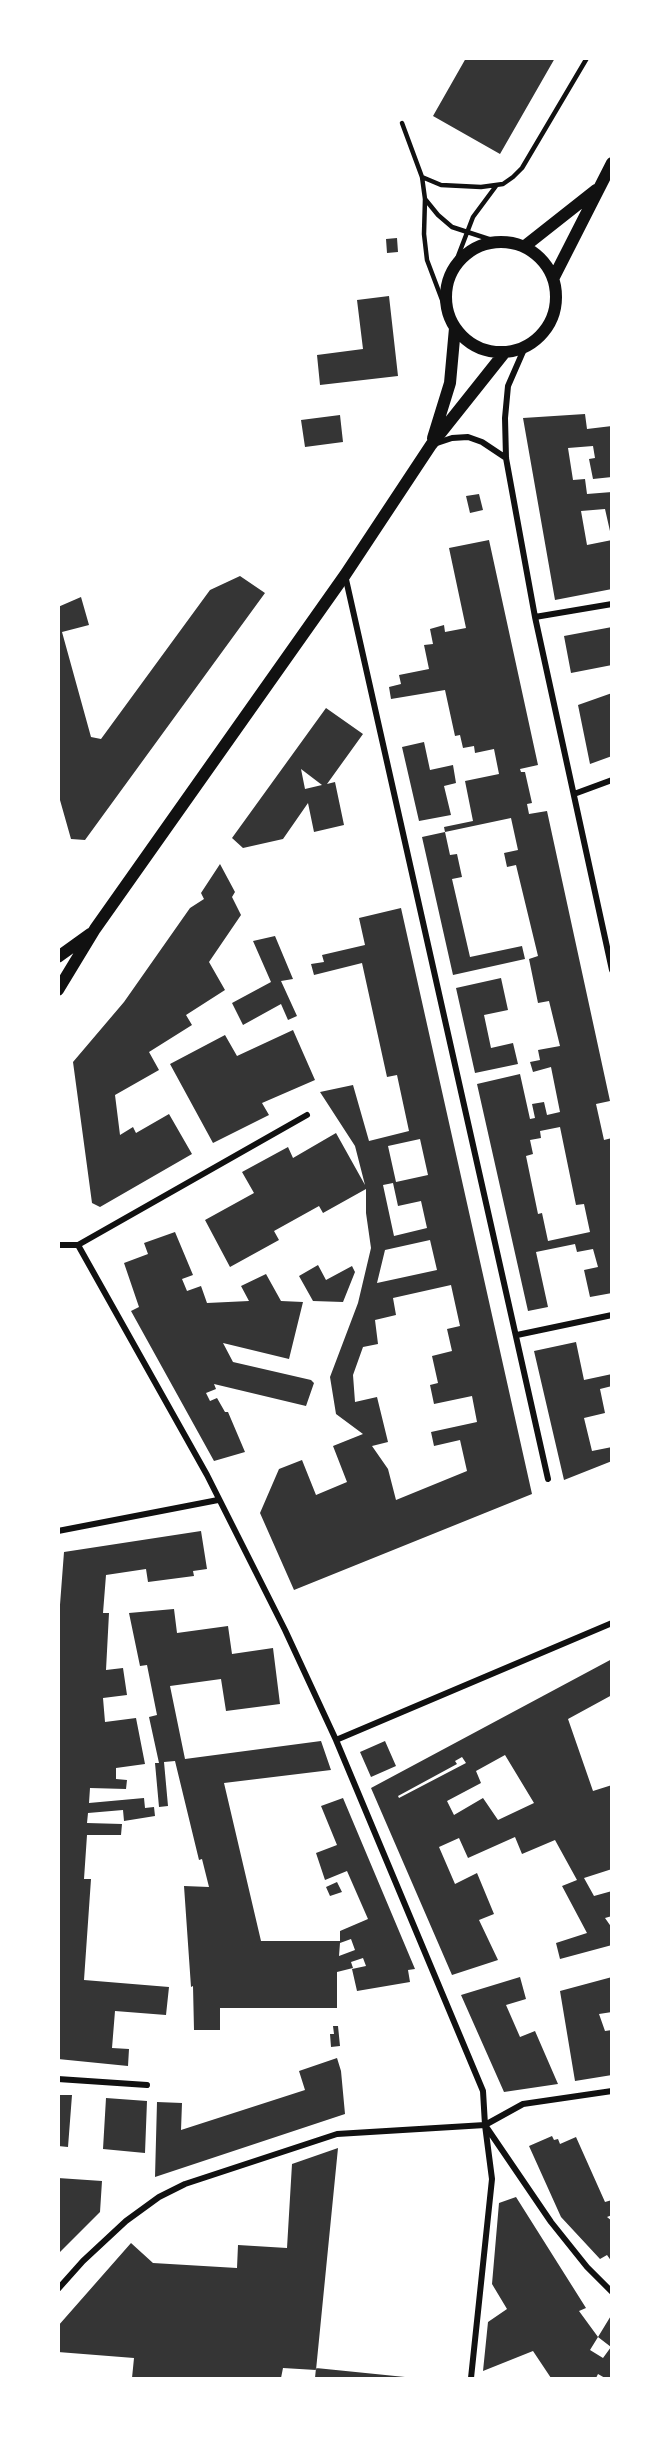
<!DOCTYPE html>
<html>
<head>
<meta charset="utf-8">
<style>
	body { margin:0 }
	#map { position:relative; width:670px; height:2437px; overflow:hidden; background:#fff; font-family:Rubik,sans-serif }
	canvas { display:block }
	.frame { position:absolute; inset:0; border:60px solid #fff; pointer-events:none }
</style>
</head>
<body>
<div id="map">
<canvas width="670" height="2437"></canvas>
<div class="frame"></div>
</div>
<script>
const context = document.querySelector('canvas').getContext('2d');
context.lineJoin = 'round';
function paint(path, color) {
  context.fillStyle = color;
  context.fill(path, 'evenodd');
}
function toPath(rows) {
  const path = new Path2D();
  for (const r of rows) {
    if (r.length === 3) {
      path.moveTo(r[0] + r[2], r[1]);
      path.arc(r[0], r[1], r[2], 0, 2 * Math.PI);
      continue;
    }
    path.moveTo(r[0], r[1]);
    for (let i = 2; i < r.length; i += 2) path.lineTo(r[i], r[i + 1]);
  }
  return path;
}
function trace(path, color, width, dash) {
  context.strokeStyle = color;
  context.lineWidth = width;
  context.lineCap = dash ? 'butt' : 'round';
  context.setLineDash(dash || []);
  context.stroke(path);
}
paint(toPath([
	[466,58,555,58,500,154,433,116],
	[397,238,398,252,387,253,386,239],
	[389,296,398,376,320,385,317,355,363,349,357,300],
	[585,414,587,429,612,426,612,477,593,479,589,459,595,458,593,446,568,448,573,480,585,479,587,494,612,492,612,540,605,509,581,511,587,545,612,540,612,589,555,600,523,418],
	[340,415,343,442,305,447,301,420],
	[479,494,483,510,470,513,466,496],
	[489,540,538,765,520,769,521,772,525,772,532,803,527,804,529,814,547,811,610,1101,596,1104,604,1140,612,1138,612,1293,590,1297,584,1270,598,1267,593,1249,577,1252,575,1244,536,1252,548,1307,528,1311,477,1084,520,1074,530,1119,535,1118,532,1104,544,1102,547,1115,560,1112,551,1067,533,1072,530,1062,540,1060,538,1050,560,1046,549,1001,538,1003,529,959,538,956,516,865,507,867,504,853,518,850,511,818,445,832,444,827,473,821,465,781,499,774,494,749,475,753,474,746,463,748,460,735,455,736,445,690,391,699,389,687,401,684,399,675,429,669,424,645,433,644,430,629,444,625,445,632,466,628,449,548],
	[560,1127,576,1205,584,1204,590,1232,548,1241,542,1213,538,1214,526,1156,533,1154,530,1140,541,1138,540,1131],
	[240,576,265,593,85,840,71,839,58,793,58,607,81,597,89,625,62,632,91,737,101,739,210,590],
	[612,627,612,665,571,673,564,636],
	[612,693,612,756,590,764,578,705],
	[326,708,363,734,327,784,335,782,344,825,314,832,308,803,283,839,243,848,232,838],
	[301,769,322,785,305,789],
	[424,742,430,770,453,765,456,783,444,786,451,815,419,821,402,747],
	[445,832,450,855,457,854,462,877,452,879,470,957,522,946,525,959,453,975,422,837],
	[220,864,235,892,232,897,241,915,209,962,225,990,186,1015,192,1025,149,1052,159,1070,115,1095,120,1135,133,1127,136,1133,169,1114,192,1154,100,1207,92,1203,73,1062,124,1002,190,908,204,899,201,893],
	[401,908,532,1494,294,1590,260,1513,279,1469,302,1460,316,1495,347,1482,333,1446,363,1434,336,1414,330,1377,358,1303,371,1248,366,1213,366,1189,323,1213,319,1206,274,1231,279,1240,230,1267,205,1220,254,1193,242,1172,288,1147,293,1158,336,1133,365,1185,355,1146,320,1092,353,1085,369,1141,409,1131,397,1075,387,1077,362,963,314,975,311,964,324,962,322,955,365,945,359,918],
	[420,1139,428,1175,396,1182,388,1146],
	[393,1183,398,1206,421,1201,427,1228,394,1236,383,1185],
	[430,1240,437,1270,377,1283,385,1250],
	[451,1285,460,1326,447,1329,452,1351,432,1356,438,1383,430,1385,434,1404,472,1396,477,1422,431,1432,434,1446,460,1440,467,1471,396,1500,388,1469,372,1446,388,1442,377,1397,355,1402,353,1375,363,1347,378,1344,375,1320,396,1315,393,1298],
	[275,936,293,979,281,981,297,1016,288,1020,281,1004,243,1025,232,1003,271,982,253,941],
	[501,978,508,1010,484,1015,491,1048,513,1043,518,1064,475,1073,456,988],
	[293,1030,315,1080,262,1103,269,1115,213,1143,170,1064,225,1035,237,1056],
	[175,1232,193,1275,182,1279,187,1291,201,1286,207,1303,249,1301,241,1286,266,1274,281,1301,303,1302,289,1359,223,1343,233,1362,311,1380,314,1383,306,1406,214,1384,216,1389,206,1393,210,1401,217,1398,225,1412,228,1412,245,1452,214,1461,131,1311,139,1307,124,1263,148,1254,144,1243],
	[318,1265,326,1280,352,1266,355,1272,343,1302,313,1301,299,1276],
	[576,1342,584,1380,612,1374,612,1386,600,1389,605,1413,584,1418,592,1451,612,1447,612,1461,564,1480,534,1351],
	[201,1531,207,1569,193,1571,194,1576,148,1582,146,1569,106,1575,103,1613,109,1613,106,1670,123,1668,127,1695,103,1698,105,1722,136,1718,145,1764,116,1768,116,1779,127,1780,126,1789,90,1788,89,1803,144,1798,145,1808,154,1807,155,1816,124,1821,123,1810,88,1813,87,1823,122,1824,121,1835,87,1835,84,1879,91,1879,84,1980,169,1987,166,2015,115,2011,112,2048,129,2049,128,2066,58,2059,58,1631,64,1552],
	[174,1609,177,1633,228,1626,232,1654,273,1648,280,1704,226,1711,221,1679,170,1686,185,1759,321,1741,331,1770,224,1783,261,1941,340,1941,340,1931,368,1919,347,1871,325,1880,316,1853,337,1845,321,1806,343,1798,415,1969,408,1970,410,1982,357,1991,352,1969,366,1966,363,1958,351,1962,353,1968,337,1972,337,2008,220,2008,220,2030,194,2030,193,1986,191,1987,184,1886,209,1887,202,1859,199,1860,175,1761,164,1762,168,1806,159,1807,155,1763,159,1763,149,1717,157,1715,147,1665,140,1666,129,1613],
	[351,1939,355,1950,339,1956,340,1943],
	[612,1659,612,1695,568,1719,593,1791,612,1785,612,1869,584,1878,594,1896,612,1891,612,1916,605,1918,612,1928,612,1945,560,1959,556,1943,587,1933,562,1886,577,1880,555,1840,522,1854,515,1837,468,1858,459,1838,439,1847,455,1884,477,1873,494,1914,479,1920,498,1960,452,1975,371,1788],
	[505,1755,534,1803,498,1820,483,1798,454,1815,447,1801,481,1783,476,1771],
	[462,1757,466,1763,399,1798,398,1796,457,1764,455,1761],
	[385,1741,396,1766,371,1777,360,1752],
	[337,1882,342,1892,330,1896,326,1887],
	[520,1977,526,1999,506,2005,520,2037,535,2031,558,2084,504,2092,461,1995],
	[612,1977,612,2012,599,2014,605,2031,612,2030,612,2075,575,2081,560,1991],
	[333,2026,338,2026,340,2046,331,2047,330,2034,334,2034],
	[337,2058,341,2071,345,2114,155,2177,157,2102,182,2103,181,2130,305,2090,299,2071],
	[58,2095,72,2095,68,2147,58,2146],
	[106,2098,147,2101,145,2153,103,2149],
	[552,2136,554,2140,558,2139,560,2144,576,2137,605,2202,612,2200,612,2215,607,2217,612,2221,612,2262,607,2255,600,2259,561,2217,529,2146],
	[338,2148,316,2370,283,2368,281,2378,132,2378,134,2358,58,2352,58,2326,131,2243,153,2263,237,2268,238,2245,287,2248,292,2164],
	[58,2178,102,2181,100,2212,58,2254],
	[516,2197,586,2308,579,2311,598,2337,590,2350,603,2358,611,2347,598,2337,612,2314,612,2378,605,2378,598,2374,596,2378,551,2378,533,2351,483,2371,488,2322,507,2309,492,2284,499,2203],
	[316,2368,405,2377,405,2378,315,2378]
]), '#353535');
trace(toPath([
	[402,123,422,177,425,199,424,234,427,260,447,313],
	[422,177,441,185,481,187,503,184,513,177,522,168,587,58],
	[425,199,438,215,452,227,495,241],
	[455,264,473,217,496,186]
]), '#111', 4.5);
trace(toPath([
	[525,347,508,386,505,418,506,458,535,617,612,970],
	[434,444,452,438,468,437,482,442,506,458],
	[345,575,548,1479],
	[535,617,612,604],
	[574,794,612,780],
	[58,1245,78,1245,307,1115],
	[78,1245,207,1475,285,1630,336,1740,483,2091,485,2125,492,2179,471,2378],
	[517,1335,612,1315],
	[58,1531,218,1500],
	[336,1740,612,1623],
	[58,2079,147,2085],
	[487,2128,551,2222,587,2267,612,2292],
	[58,2289,83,2261,126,2221,159,2197,185,2184,337,2134,485,2125,523,2104,612,2091]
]), '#111', 6);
trace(toPath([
	[501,297,55],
	[525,246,596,190],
	[553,279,612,163],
	[433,438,450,383,455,328],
	[58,957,90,934],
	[58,990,95,929,345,575,431,445,505,352]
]), '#111', 12);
</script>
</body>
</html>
